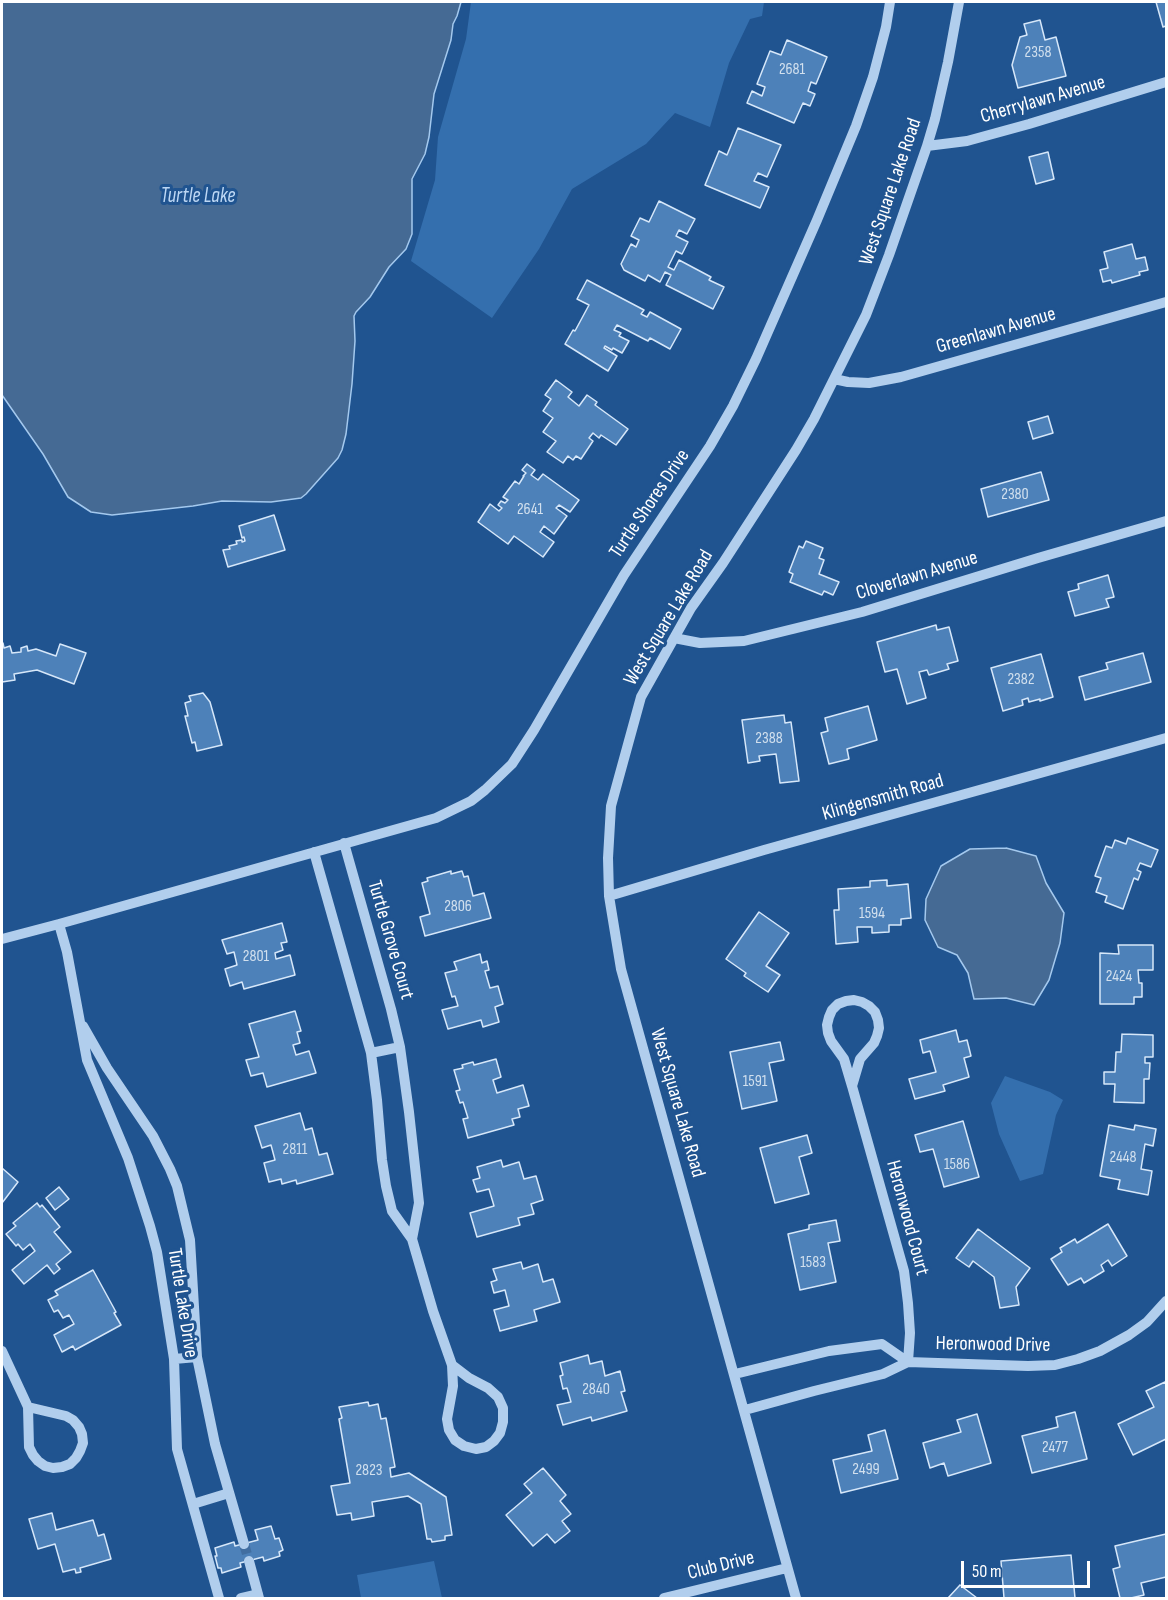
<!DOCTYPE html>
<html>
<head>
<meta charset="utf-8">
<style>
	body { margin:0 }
	#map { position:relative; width:1168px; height:1600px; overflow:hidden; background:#205490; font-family:"Sofia Sans Condensed",sans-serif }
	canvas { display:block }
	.frame { position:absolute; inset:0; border:3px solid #fff; pointer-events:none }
	.scale { position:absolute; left:961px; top:1561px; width:129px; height:27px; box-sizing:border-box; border:3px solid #fff; border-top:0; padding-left:8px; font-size:18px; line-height:21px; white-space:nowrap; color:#fff; -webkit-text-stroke:4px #205490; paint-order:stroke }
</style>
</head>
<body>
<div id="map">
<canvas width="1168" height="1600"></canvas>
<div class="frame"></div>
<div class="scale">50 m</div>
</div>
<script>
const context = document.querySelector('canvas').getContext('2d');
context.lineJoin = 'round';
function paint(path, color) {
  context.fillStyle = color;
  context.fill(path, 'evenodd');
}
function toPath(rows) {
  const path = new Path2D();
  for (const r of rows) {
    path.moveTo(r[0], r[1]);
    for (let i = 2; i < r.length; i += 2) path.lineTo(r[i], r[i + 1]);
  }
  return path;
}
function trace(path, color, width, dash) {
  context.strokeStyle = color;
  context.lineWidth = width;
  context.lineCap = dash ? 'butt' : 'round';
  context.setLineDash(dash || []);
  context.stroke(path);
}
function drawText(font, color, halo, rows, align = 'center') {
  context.font = font + ' "Sofia Sans Condensed",sans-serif';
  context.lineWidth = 6;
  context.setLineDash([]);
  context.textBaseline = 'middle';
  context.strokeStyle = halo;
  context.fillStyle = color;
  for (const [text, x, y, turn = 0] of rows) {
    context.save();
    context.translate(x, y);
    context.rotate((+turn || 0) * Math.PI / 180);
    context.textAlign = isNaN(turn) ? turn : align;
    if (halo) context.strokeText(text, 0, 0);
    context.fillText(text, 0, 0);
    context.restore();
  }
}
paint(toPath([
	[471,2,764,2,762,16,750,19,729,63,710,127,675,113,646,144,572,189,539,249,492,318,411,261,435,180,438,137,466,39],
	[1005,1076,1050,1092,1063,1100,1056,1115,1043,1174,1020,1181,999,1134,991,1103],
	[434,1561,442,1598,361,1598,357,1575]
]), '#346fae');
const water = toPath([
	[2,2,461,2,457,16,453,24,451,40,434,94,429,137,425,154,412,179,412,234,406,249,389,267,370,297,356,312,354,316,355,341,352,384,346,434,342,450,338,458,306,494,301,498,271,502,222,501,193,506,112,515,91,512,68,497,43,454,2,395,2,2],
	[1006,848,1036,856,1046,883,1064,913,1060,943,1049,980,1034,1005,1006,998,974,999,968,973,957,955,938,947,925,920,926,899,941,866,970,849,1006,848]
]);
paint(water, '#456a94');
trace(water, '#a4c9ee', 1.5);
const building = toPath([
	[1156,2,1166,2,1166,26,1163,27,1156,2],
	[1040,20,1045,40,1056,37,1066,76,1018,88,1012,65,1020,37,1027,35,1024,24,1040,20],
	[787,40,827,57,816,84,811,82,808,91,815,94,810,106,803,103,794,123,747,103,752,91,762,96,765,87,757,84,770,51,781,55,787,40],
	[738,128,781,145,767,177,758,173,754,181,769,187,760,208,705,185,719,151,727,155,738,128],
	[1048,152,1054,179,1036,184,1029,157,1048,152],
	[659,201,695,219,687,234,679,230,676,236,688,242,682,254,676,251,668,267,674,270,679,260,711,277,709,280,724,287,713,309,666,285,671,275,665,272,660,282,648,275,645,281,624,270,621,264,631,244,636,247,639,240,631,236,640,218,649,222,659,201],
	[1132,244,1136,259,1145,257,1148,270,1139,272,1140,275,1112,283,1111,280,1103,282,1100,270,1108,268,1104,252,1132,244],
	[587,280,644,310,641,314,647,317,650,312,681,329,670,349,650,338,648,341,617,325,614,330,621,333,619,336,629,341,622,353,613,348,612,350,605,346,604,348,617,356,608,371,565,344,573,330,575,331,589,305,577,299,587,280],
	[556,380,572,392,568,397,579,406,587,395,597,402,595,405,628,429,616,445,601,435,599,438,593,433,589,438,593,441,581,459,576,456,573,460,568,456,563,463,547,452,556,441,543,432,553,418,543,411,551,399,545,395,556,380],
	[1048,416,1053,433,1033,439,1028,422,1048,416],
	[527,464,535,470,531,475,538,480,543,474,579,500,570,512,559,505,556,508,567,516,554,534,544,526,540,532,554,542,543,557,514,536,508,544,478,522,490,504,499,511,502,508,498,505,501,501,505,503,508,500,503,497,515,481,519,484,524,476,523,476,526,473,522,470,527,464],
	[1041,472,1049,500,988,517,981,489,1041,472],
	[274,515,285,550,228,567,223,550,230,549,229,546,237,544,236,541,242,540,242,542,245,541,244,537,242,538,239,526,274,515],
	[806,541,823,548,819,558,824,560,819,574,839,582,833,595,824,591,822,595,790,582,793,574,789,572,799,546,803,548,806,541],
	[1108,575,1114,597,1106,599,1109,607,1075,616,1068,592,1079,589,1078,584,1108,575],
	[936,625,937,630,949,627,958,661,947,664,949,669,929,675,927,670,919,672,926,698,907,704,897,669,885,672,877,642,936,625],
	[2,643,3,643,4,648,10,646,12,653,21,652,21,648,27,646,28,651,36,649,56,656,60,644,86,653,74,684,37,670,14,674,15,680,2,682,2,643],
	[1143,653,1151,682,1085,700,1079,677,1108,669,1106,663,1143,653],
	[1041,654,1053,697,1040,701,1040,699,1029,702,1028,698,1022,700,1023,705,1003,711,991,668,1041,654],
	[203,693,210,702,222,745,197,751,195,742,192,743,185,716,188,716,185,703,191,701,189,696,203,693],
	[868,706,877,740,847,749,849,759,829,764,821,733,828,731,825,718,868,706],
	[784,715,785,723,791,722,799,781,780,783,776,754,759,756,760,761,748,763,742,720,784,715],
	[1128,838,1158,850,1151,867,1140,863,1137,870,1141,872,1138,880,1134,878,1123,909,1105,902,1107,896,1096,892,1101,878,1095,876,1106,846,1112,848,1115,840,1126,844,1128,838],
	[451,871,451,874,462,871,464,877,468,876,473,896,484,893,491,918,425,936,420,917,430,914,422,883,428,881,427,878,451,871],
	[887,880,887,886,908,884,911,918,901,919,901,925,889,925,889,932,872,933,872,927,857,927,858,942,836,944,834,910,839,910,838,889,870,887,870,881,887,880],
	[759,912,789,933,766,966,780,975,768,992,744,976,746,973,726,959,759,912],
	[282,923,287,942,281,943,283,950,275,953,276,959,290,955,295,975,244,989,242,982,230,986,225,969,237,965,234,952,227,954,222,940,282,923],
	[1118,945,1153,945,1153,970,1138,970,1139,983,1142,983,1142,997,1134,997,1134,1004,1100,1004,1100,953,1119,954,1118,945],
	[480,954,482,963,487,961,489,970,485,971,490,988,498,986,503,1004,495,1007,499,1022,483,1027,481,1020,448,1029,442,1010,458,1006,455,996,452,997,445,973,457,970,454,962,480,954],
	[295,1011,301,1031,297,1032,300,1043,293,1045,296,1055,309,1051,316,1073,267,1087,263,1073,251,1076,246,1060,259,1057,249,1024,295,1011],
	[956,1030,959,1042,967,1040,971,1056,964,1058,969,1077,943,1085,945,1091,915,1099,909,1079,936,1072,930,1051,923,1053,920,1040,956,1030],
	[1122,1034,1153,1035,1153,1057,1145,1057,1145,1063,1150,1063,1149,1079,1144,1079,1144,1103,1114,1102,1115,1084,1104,1084,1104,1072,1115,1072,1116,1052,1121,1052,1122,1034],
	[780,1042,784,1060,769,1063,777,1101,742,1109,730,1052,780,1042],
	[496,1059,501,1077,493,1080,497,1093,523,1085,529,1106,518,1109,520,1117,512,1119,514,1125,468,1138,463,1119,468,1118,463,1102,460,1103,456,1091,460,1090,454,1070,463,1068,462,1065,473,1062,474,1065,496,1059],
	[300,1113,305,1130,312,1128,319,1155,327,1153,333,1174,297,1184,296,1180,282,1184,281,1179,269,1182,264,1163,275,1160,271,1145,262,1148,255,1126,300,1113],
	[963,1121,979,1177,944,1187,933,1149,920,1152,915,1135,963,1121],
	[1109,1125,1134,1130,1135,1125,1156,1129,1153,1146,1145,1144,1141,1169,1152,1171,1148,1195,1118,1189,1120,1180,1100,1176,1109,1125],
	[807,1135,812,1153,799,1157,809,1194,775,1203,760,1148,807,1135],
	[501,1160,503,1167,519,1162,524,1179,536,1176,543,1200,531,1204,534,1214,518,1218,520,1225,477,1237,470,1213,494,1206,489,1189,477,1192,473,1180,480,1178,477,1167,501,1160],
	[2,1168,18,1182,2,1203,2,1168],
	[59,1187,69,1199,55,1210,46,1198,59,1187],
	[37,1203,40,1207,42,1205,60,1227,54,1232,71,1252,56,1264,60,1269,54,1274,47,1265,24,1284,12,1270,35,1251,30,1244,23,1250,18,1244,16,1246,6,1234,16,1226,13,1223,37,1203],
	[836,1220,840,1241,828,1243,836,1282,800,1290,788,1234,809,1229,809,1225,836,1220],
	[1108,1224,1127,1256,1112,1266,1108,1260,1101,1265,1104,1271,1084,1283,1081,1278,1068,1285,1051,1259,1062,1252,1060,1248,1075,1239,1077,1243,1108,1224],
	[978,1229,1030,1268,1016,1287,1019,1305,1000,1308,994,1277,973,1261,969,1267,956,1258,978,1229],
	[521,1262,523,1269,538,1264,543,1282,553,1279,560,1302,534,1310,537,1321,500,1331,494,1310,509,1306,505,1290,494,1293,491,1282,497,1280,493,1269,521,1262],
	[93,1270,116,1312,114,1313,121,1325,75,1350,73,1346,62,1352,54,1335,74,1324,69,1315,63,1318,58,1310,54,1312,48,1300,58,1295,55,1291,93,1270],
	[588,1355,590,1364,602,1361,605,1376,620,1371,625,1391,621,1392,627,1411,592,1421,591,1417,563,1425,557,1405,571,1402,567,1388,563,1389,560,1376,563,1375,560,1363,588,1355],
	[1165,1382,1166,1385,1166,1439,1133,1455,1118,1424,1154,1407,1146,1391,1165,1382],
	[368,1402,369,1406,378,1404,381,1419,386,1418,395,1467,390,1468,391,1477,409,1473,446,1497,452,1535,445,1536,445,1540,432,1542,431,1539,427,1539,421,1504,408,1496,372,1502,374,1516,352,1520,351,1513,337,1515,331,1486,350,1483,339,1419,342,1418,339,1407,368,1402],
	[1075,1412,1087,1459,1032,1473,1022,1436,1058,1427,1056,1417,1075,1412],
	[977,1414,991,1463,948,1476,944,1463,930,1468,923,1443,961,1432,957,1420,977,1414],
	[885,1430,898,1479,841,1493,833,1460,872,1451,868,1435,885,1430],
	[543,1468,566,1495,560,1501,571,1514,562,1521,570,1531,555,1543,547,1534,533,1546,506,1515,532,1493,524,1484,543,1468],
	[52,1513,56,1530,93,1520,98,1536,104,1534,111,1559,80,1568,81,1572,76,1573,75,1569,63,1572,55,1544,38,1549,29,1519,52,1513],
	[271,1526,275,1539,279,1538,283,1550,279,1552,280,1556,264,1561,263,1557,240,1563,241,1567,222,1573,221,1568,218,1568,215,1556,217,1556,215,1548,234,1542,235,1546,258,1540,255,1530,271,1526],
	[1166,1534,1166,1577,1141,1583,1144,1595,1131,1598,1120,1598,1113,1569,1120,1567,1115,1546,1166,1534],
	[1071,1555,1075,1598,1004,1598,1001,1561,1071,1555],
	[960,1585,977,1598,948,1598,960,1585]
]);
paint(building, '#4d81b9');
trace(building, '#d6e7f9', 1.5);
trace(toPath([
	[244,1544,249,1561]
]), '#416ea1', 10, [10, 5]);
trace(toPath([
	[927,146,967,141,1029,124,1166,82],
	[834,379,848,382,869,383,901,377,1166,302],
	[674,638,700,643,744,641,862,612,1038,558,1166,521],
	[344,843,391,1009,400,1047,409,1112,419,1203,412,1239],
	[314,852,371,1053,377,1100,382,1160,386,1186,392,1211,412,1239,433,1311,452,1365,453,1386,447,1419,449,1430,455,1440,464,1446,476,1449,486,1447,494,1441,500,1433,503,1422,503,1408,498,1397,488,1388,469,1378,452,1365],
	[609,896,764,850,1166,738],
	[59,924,67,952,87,1060,128,1158,150,1226,157,1252,174,1359,177,1449,219,1598],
	[2,939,59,924,436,818,471,801,485,790,512,764,534,730,624,575,710,446,733,406,756,359,817,220,856,126,873,77,886,27,890,2],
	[83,1026,107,1068,153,1136,170,1169,177,1186,190,1240,197,1357,215,1444,244,1544],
	[371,1053,400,1047],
	[852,1086,844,1059,831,1041,828,1033,827,1025,829,1017,832,1010,838,1004,846,1001,854,1000,862,1002,869,1006,875,1012,878,1020,879,1028,877,1036,874,1043,860,1059,852,1086,904,1271,908,1303,910,1333,908,1362],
	[2,1351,28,1407,29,1447,33,1455,38,1461,45,1466,53,1468,62,1467,70,1464,76,1458,80,1451,83,1443,82,1434,79,1427,73,1420,66,1416,28,1407],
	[174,1359,197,1357],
	[735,1374,829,1351,882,1344,908,1362],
	[745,1410,814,1391,883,1374,908,1362,1028,1366,1055,1365,1078,1359,1100,1351,1129,1335,1147,1322,1166,1301],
	[193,1504,229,1493],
	[249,1561,259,1598],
	[241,1598,258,1594],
	[664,1598,787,1568],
	[796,1598,621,969,609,896,608,858,611,806,641,697,691,608,723,563,796,450,814,419,866,315,889,255,927,146,935,119,948,62,959,2]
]), '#b1ceed', 10);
drawText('16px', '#d2e0ee', null, [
	["2358",1038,53],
	["2681",792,70],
	["2380",1015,495],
	["2641",530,510],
	["2382",1021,680],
	["2388",769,739],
	["2806",458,907],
	["1594",872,914],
	["2801",256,957],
	["2424",1119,977],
	["1591",755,1082],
	["2811",295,1150],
	["2448",1123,1158],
	["1586",957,1165],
	["1583",813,1263],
	["2840",596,1390],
	["2477",1055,1448],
	["2499",866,1470],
	["2823",369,1471]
]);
drawText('20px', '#fff', '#205490', [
	["Cherrylawn Avenue",1043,100,-16],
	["West Square Lake Road",891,192,-71],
	["Greenlawn Avenue",996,331,-16],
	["Turtle Shores Drive",650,504,-56],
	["Cloverlawn Avenue",917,576,-17],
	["West Square Lake Road",669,618,-59],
	["Klingensmith Road",883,798,-16],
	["Turtle Grove Court",390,940,74],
	["West Square Lake Road",677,1103,74],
	["Heronwood Court",907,1218,75],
	["Turtle Lake Drive",182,1303,81],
	["Heronwood Drive",993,1345,1],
	["Club Drive",721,1566,-14]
]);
drawText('italic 21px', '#bdd7f4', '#205490', [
	["Turtle Lake",198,197]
]);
</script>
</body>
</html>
